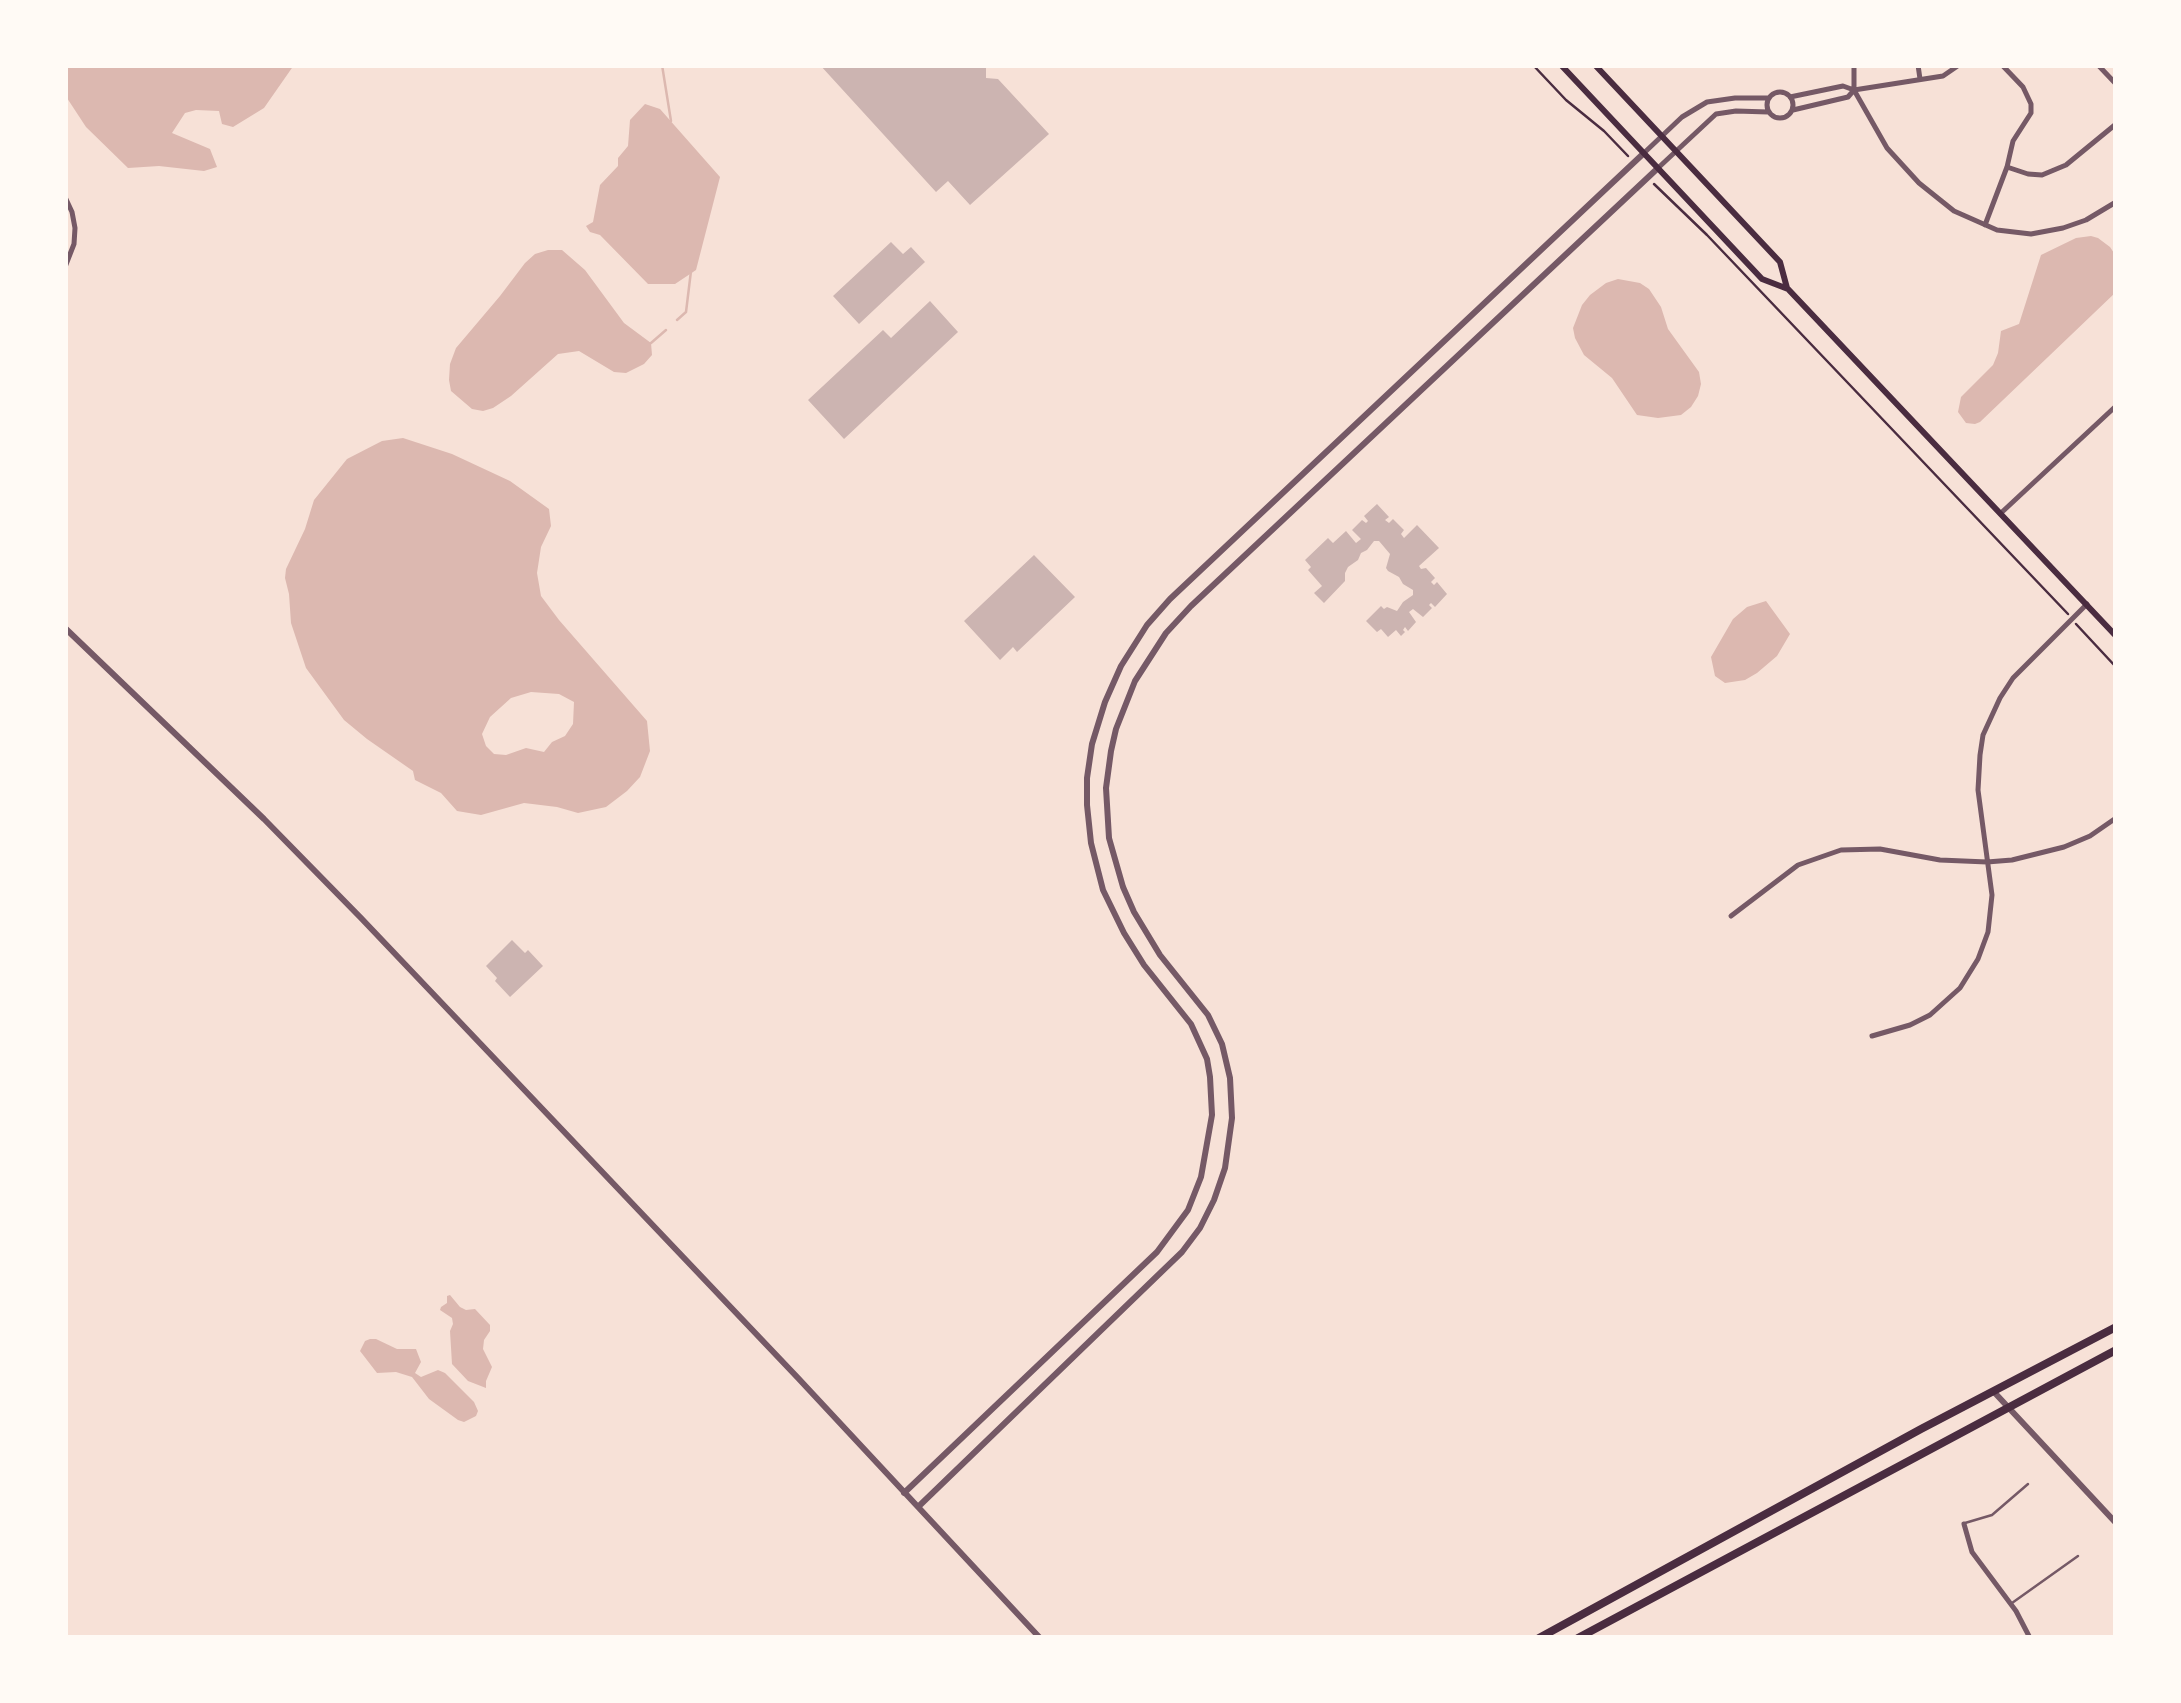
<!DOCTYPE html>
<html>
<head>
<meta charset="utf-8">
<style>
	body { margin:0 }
	#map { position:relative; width:2181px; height:1703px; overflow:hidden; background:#f7e1d7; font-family:"Archivo Narrow",sans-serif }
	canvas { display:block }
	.frame { position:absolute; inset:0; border:68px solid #fffaf5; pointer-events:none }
</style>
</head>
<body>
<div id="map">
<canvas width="2181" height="1703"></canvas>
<div class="frame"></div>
</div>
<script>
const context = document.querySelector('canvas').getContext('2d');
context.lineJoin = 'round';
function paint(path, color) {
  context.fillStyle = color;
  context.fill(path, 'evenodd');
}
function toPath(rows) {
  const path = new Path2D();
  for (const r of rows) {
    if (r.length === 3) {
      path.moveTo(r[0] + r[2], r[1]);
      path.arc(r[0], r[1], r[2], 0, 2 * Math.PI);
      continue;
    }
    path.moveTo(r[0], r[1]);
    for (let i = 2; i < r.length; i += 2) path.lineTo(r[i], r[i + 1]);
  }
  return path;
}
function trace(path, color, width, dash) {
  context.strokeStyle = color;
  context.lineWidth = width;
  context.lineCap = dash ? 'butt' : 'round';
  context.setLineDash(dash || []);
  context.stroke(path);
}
paint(toPath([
	[65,65,294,65,264,108,233,127,222,124,219,111,196,110,185,113,172,133,210,149,217,167,204,171,159,166,128,168,86,127,65,95],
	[645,104,660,109,720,177,696,270,675,284,648,284,600,235,590,232,586,226,593,222,600,185,618,166,618,158,628,146,630,120],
	[2091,236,2098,238,2110,247,2116,256,2116,292,1980,422,1975,424,1966,423,1958,412,1961,397,1993,365,1998,353,2001,331,2019,324,2041,255,2076,238],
	[548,250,562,250,585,270,624,323,651,343,652,355,644,364,626,373,614,372,579,351,558,354,511,396,493,408,483,411,472,409,451,391,449,380,450,364,456,348,500,296,525,263,535,254],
	[1618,279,1640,283,1649,289,1661,307,1668,329,1699,372,1701,384,1698,396,1691,407,1681,415,1658,418,1637,415,1612,378,1584,355,1575,338,1573,328,1582,305,1590,295,1606,283],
	[403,438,452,454,510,481,549,509,551,526,541,547,537,573,541,596,559,620,647,721,650,751,640,777,627,791,606,807,578,813,557,807,524,803,481,815,457,811,441,793,415,780,413,771,367,739,344,720,306,668,291,623,289,594,285,578,286,569,305,529,314,500,347,459,382,441],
	[531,692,559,694,574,702,573,724,565,736,552,742,544,752,526,748,506,755,494,754,486,746,482,734,490,717,511,698],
	[1766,601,1790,634,1777,656,1757,673,1745,680,1725,683,1715,676,1711,657,1733,619,1747,607],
	[450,1295,460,1307,466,1310,475,1309,490,1325,490,1331,484,1340,483,1349,492,1367,486,1381,486,1388,468,1381,452,1364,450,1331,453,1324,452,1318,440,1310,441,1307,447,1303,447,1296],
	[370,1339,376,1339,397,1349,416,1349,421,1362,415,1373,421,1377,438,1370,445,1373,474,1402,478,1411,476,1416,464,1422,458,1420,429,1399,412,1377,396,1372,377,1373,360,1351,365,1341]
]), '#dcb8b0');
trace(toPath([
	[662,65,671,121],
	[677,320,686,312,691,271],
	[651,343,666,330]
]), '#dcb8b0', 2.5);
paint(toPath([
	[820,65,986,65,986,78,998,79,1049,134,970,205,948,181,936,192],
	[891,242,903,254,911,247,925,262,859,324,833,296],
	[930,301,958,332,844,439,808,400,883,330,891,338],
	[1377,504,1389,517,1385,520,1389,523,1393,519,1404,530,1401,534,1404,538,1417,525,1439,548,1419,566,1421,569,1426,568,1435,578,1431,582,1434,585,1437,582,1447,594,1435,607,1431,603,1429,605,1432,608,1423,617,1413,609,1409,612,1416,622,1408,631,1405,627,1403,630,1405,632,1401,636,1396,630,1388,637,1381,629,1377,632,1366,621,1381,606,1384,609,1387,607,1397,611,1403,602,1413,595,1413,590,1403,584,1399,577,1388,571,1386,568,1390,554,1379,541,1374,541,1367,550,1361,553,1358,560,1348,567,1345,573,1345,581,1324,603,1314,593,1322,586,1308,570,1311,567,1305,560,1328,538,1333,543,1346,531,1356,543,1361,539,1352,530,1362,520,1366,523,1368,521,1364,516],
	[1034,555,1075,597,1017,652,1013,647,1000,660,964,621],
	[512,940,525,953,528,950,543,966,510,997,495,981,497,978,486,966]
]), '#ccb4b1');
trace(toPath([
	[1533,65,1566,100,1604,131,1628,156],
	[1654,184,1707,235,2068,614],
	[2076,624,2116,667]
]), '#4a2c40', 2.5);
trace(toPath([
	[1965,1523,1992,1515,2028,1484],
	[2012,1603,2078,1556]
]), '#755966', 2.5);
trace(toPath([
	[1854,65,1854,90,1887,148,1919,183,1954,211,1997,230,2031,234,2063,228,2086,220,2116,202],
	[1918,65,1920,79],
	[2098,65,2116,84],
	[1780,105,13],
	[1790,97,1843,86,1854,90,1943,76,1959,65],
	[1793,110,1848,97,1854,90],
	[1645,152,1682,117,1707,102,1735,98,1768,98],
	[2007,167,2028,174,2042,175,2066,165,2116,124],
	[1658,168,1716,114,1736,111,1768,112],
	[65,197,72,212,75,228,74,244,65,267],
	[1985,225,2007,167,2013,141,2031,113,2031,104,2023,87,2002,65],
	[2001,513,2116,406],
	[1731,916,1798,865,1841,850,1880,849,1940,860,1987,862,2012,860,2064,847,2090,836,2116,818],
	[1872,1036,1910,1025,1930,1015,1960,988,1978,959,1988,932,1992,895,1978,790,1980,755,1983,735,2000,698,2013,678,2087,604],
	[1964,1524,1972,1552,2016,1611,2030,1638]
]), '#755966', 5);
trace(toPath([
	[65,628,264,819,361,918,798,1378,1040,1638],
	[1994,1392,2116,1523],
	[904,1493,1157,1252,1188,1210,1201,1177,1212,1115,1210,1077,1207,1059,1191,1024,1144,965,1124,933,1103,890,1091,843,1087,805,1087,778,1092,744,1105,702,1121,666,1147,625,1170,599,1644,153],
	[918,1507,1182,1252,1200,1228,1214,1200,1225,1168,1232,1118,1230,1078,1222,1044,1208,1015,1160,955,1134,912,1123,887,1109,838,1106,788,1111,751,1116,729,1135,681,1166,633,1191,606,1658,168]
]), '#755966', 6);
trace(toPath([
	[1561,65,1762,279,1788,289,2116,636],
	[1595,65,1780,262,1787,288]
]), '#4a2c40', 6);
trace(toPath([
	[1539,1638,1921,1429,2116,1327],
	[1578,1638,2116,1350]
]), '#4a2c40', 8);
</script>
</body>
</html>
